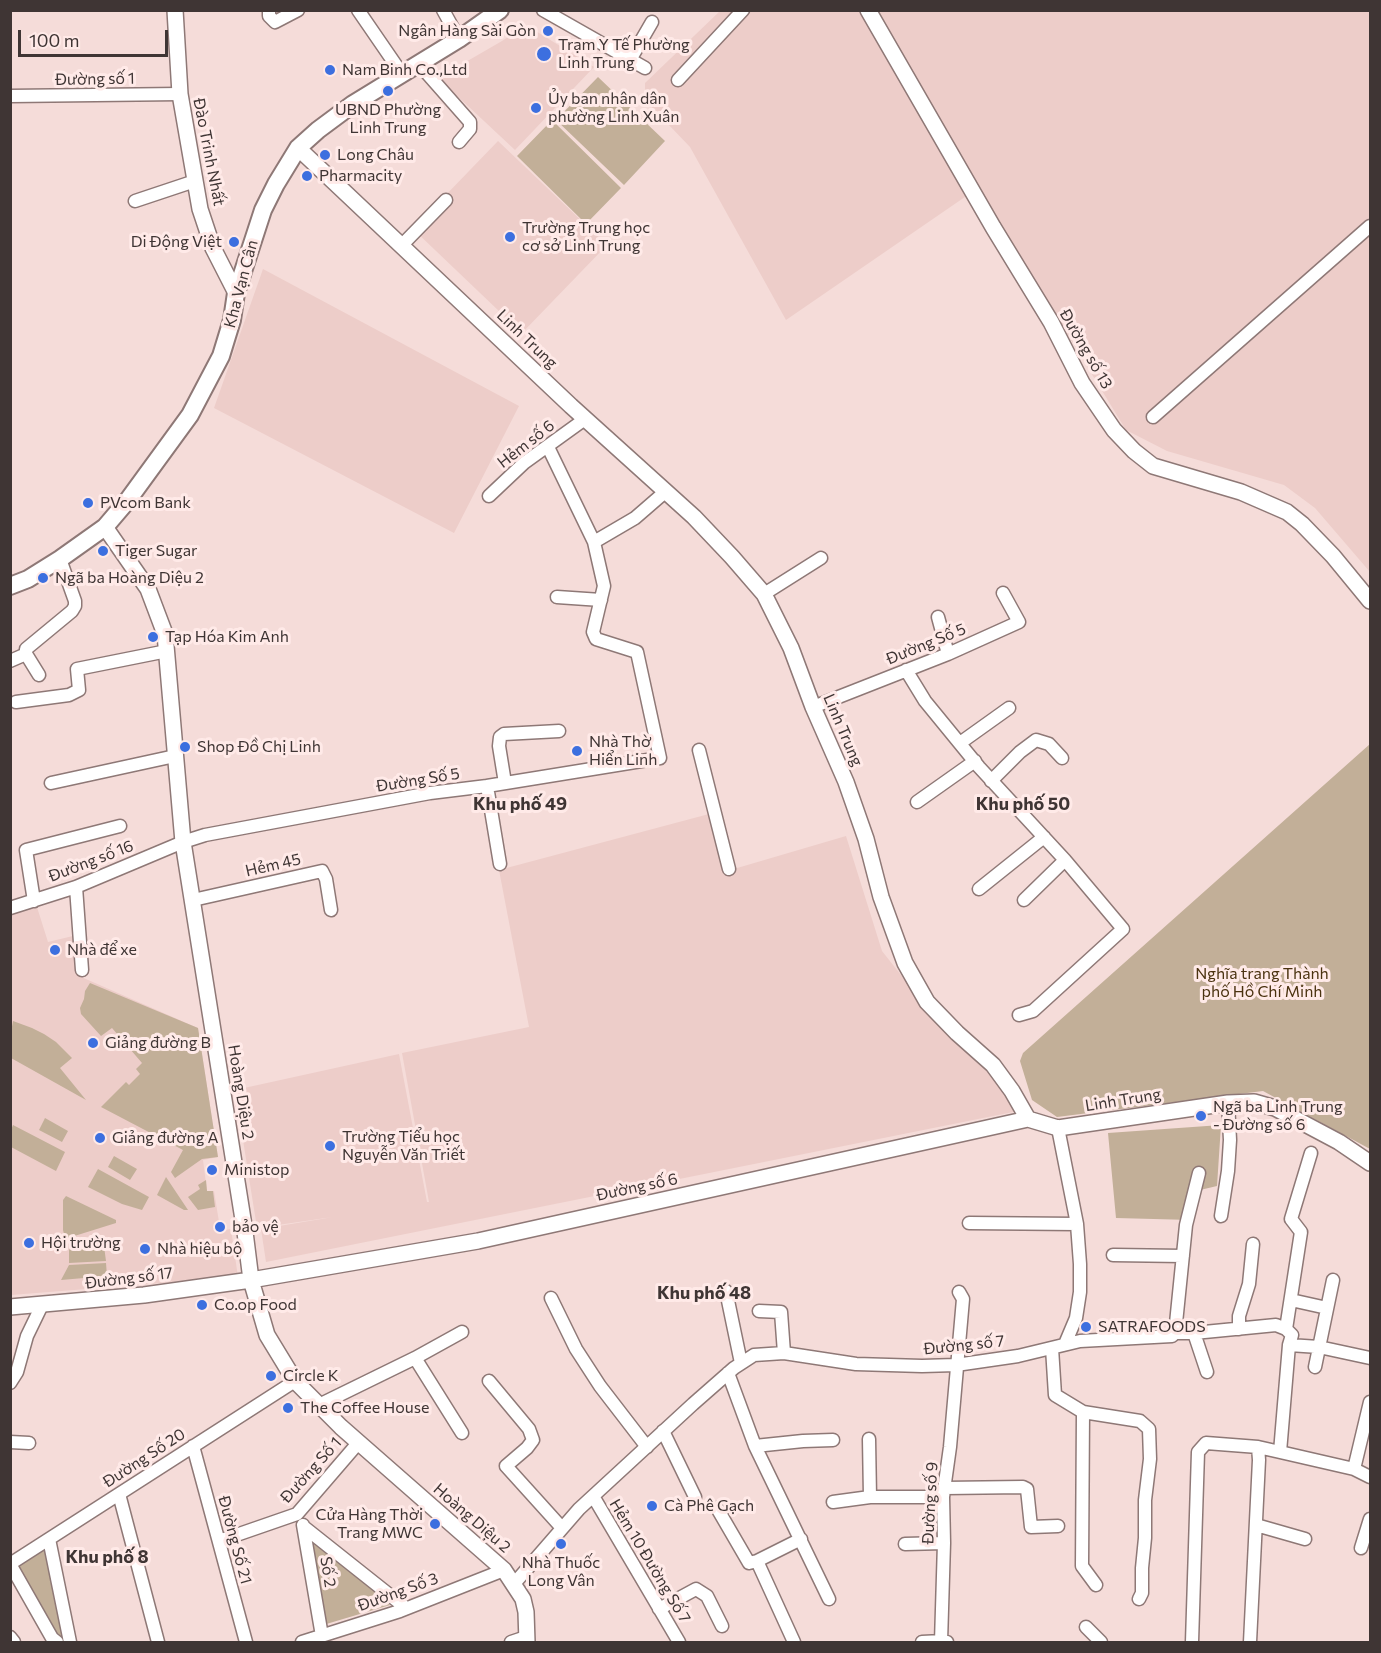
<!DOCTYPE html>
<html>
<head>
<meta charset="utf-8">
<style>
	body { margin:0 }
	#map { position:relative; width:1381px; height:1653px; overflow:hidden; background:#f5dcd9; font-family:Commissioner,sans-serif }
	canvas { display:block }
	.frame { position:absolute; inset:0; border:12px solid #3f3534; pointer-events:none }
	.scale { position:absolute; left:18px; top:30px; width:150px; height:27px; box-sizing:border-box; border:3px solid #3f3534; border-top:0; padding-left:8px; font-size:18px; line-height:21px; white-space:nowrap; color:#3f3534; -webkit-text-stroke:4px #ffeae8; paint-order:stroke }
</style>
</head>
<body>
<div id="map">
<canvas width="1381" height="1653"></canvas>
<div class="frame"></div>
<div class="scale">100 m</div>
</div>
<script>
const context = document.querySelector('canvas').getContext('2d');
context.lineJoin = 'round';
function paint(path, color) {
  context.fillStyle = color;
  context.fill(path, 'evenodd');
}
function toPath(rows) {
  const path = new Path2D();
  for (const r of rows) {
    path.moveTo(r[0], r[1]);
    for (let i = 2; i < r.length; i += 2) path.lineTo(r[i], r[i + 1]);
  }
  return path;
}
function trace(path, color, width, dash) {
  context.strokeStyle = color;
  context.lineWidth = width;
  context.lineCap = dash ? 'butt' : 'round';
  context.setLineDash(dash || []);
  context.stroke(path);
}
function drawText(font, color, halo, rows, align = 'center') {
  context.font = font + ' Commissioner,sans-serif';
  context.lineWidth = 6;
  context.setLineDash([]);
  context.textBaseline = 'middle';
  context.strokeStyle = halo;
  context.fillStyle = color;
  for (const [text, x, y, turn = 0] of rows) {
    context.save();
    context.translate(x, y);
    context.rotate((+turn || 0) * Math.PI / 180);
    context.textAlign = isNaN(turn) ? turn : align;
    if (halo) context.strokeText(text, 0, 0);
    context.fillText(text, 0, 0);
    context.restore();
  }
}
paint(toPath([
	[720,11,1370,11,1370,572,1315,508,1284,485,1167,451,1126,430,978,188,786,320,690,147,645,100,645,83],
	[526,25,594,67,515,150,438,78,502,41],
	[498,141,607,245,522,333,413,229],
	[263,269,519,406,454,533,214,408],
	[709,814,727,871,846,836,882,951,916,994,996,1077,1018,1111,266,1262,261,1229,333,1217,257,1228,235,1090,399,1054,427,1202,429,1202,402,1053,529,1027,499,870],
	[36,904,48,942,77,935,79,976,198,1028,218,1157,203,1160,207,1191,214,1191,219,1222,222,1222,224,1230,231,1229,238,1277,11,1295,11,910]
]), '#edcdc9');
paint(toPath([
	[598,77,665,141,624,185,556,120],
	[552,120,621,188,586,224,517,156],
	[1370,744,1370,1149,1263,1091,1057,1117,1032,1100,1020,1061,1023,1053],
	[90,983,198,1028,218,1157,202,1159,175,1178,171,1172,183,1150,101,1107,126,1082,129,1085,140,1074,136,1069,142,1063,112,1028,101,1036,81,1014,80,1008,84,999,85,991],
	[13,1021,32,1028,44,1034,56,1042,72,1058,60,1068,86,1100,11,1058,11,1032],
	[45,1118,68,1131,62,1142,39,1130],
	[13,1125,65,1152,56,1171,11,1147,11,1130],
	[1221,1125,1217,1186,1200,1190,1191,1220,1116,1218,1108,1133],
	[114,1156,137,1169,130,1180,108,1167],
	[98,1169,149,1197,142,1210,122,1204,88,1187],
	[166,1177,188,1210,184,1210,157,1195],
	[206,1180,207,1191,213,1191,215,1207,198,1210,188,1197,200,1189,198,1185],
	[66,1196,116,1220,116,1223,68,1238,64,1234,63,1230,63,1200],
	[103,1239,106,1261,69,1263,69,1250,73,1246],
	[106,1263,107,1276,61,1280,69,1265],
	[304,1527,390,1605,323,1625],
	[46,1545,67,1642,61,1642,17,1565]
]), '#c2af98');
const minor = toPath([
	[269,10,269,16,275,22,298,10],
	[358,10,402,74],
	[443,10,459,39],
	[543,10,645,68],
	[630,60,652,22],
	[418,63,470,122,470,129,459,142],
	[678,80,743,10],
	[10,96,180,94],
	[135,201,195,181],
	[402,245,446,200],
	[1153,417,1370,226],
	[489,496,524,463,585,419],
	[594,542,635,518,665,492],
	[764,594,821,558],
	[557,597,601,600],
	[938,617,948,654],
	[10,661,26,654],
	[906,670,925,701,979,767,1065,860,1123,929,1033,1011,1019,1015],
	[39,675,26,654,26,649,72,611,75,606,75,601,60,559],
	[16,702,69,695,79,690,77,669,167,651],
	[813,707,948,654,1019,622,1003,593],
	[960,743,1009,708],
	[699,750,729,869],
	[991,781,1020,752,1036,740,1049,744,1062,758],
	[51,783,175,756],
	[505,783,499,746,500,737,504,734,559,731],
	[487,786,500,864],
	[917,802,975,761],
	[76,887,82,970],
	[979,889,1044,837],
	[193,900,322,871,326,879,331,910],
	[1024,900,1065,860],
	[34,901,26,850,120,826],
	[10,908,76,887,183,842,205,835,430,793,487,786,660,758,637,652,596,639,593,632,604,586,594,542,548,447],
	[1058,1128,1077,1224,1080,1264,1080,1292,1076,1318,1065,1344],
	[1221,1216,1228,1171,1230,1140,1228,1103],
	[969,1223,1077,1224],
	[1113,1255,1183,1256],
	[726,1291,741,1363],
	[551,1298,576,1349,600,1386,647,1447],
	[1291,1300,1327,1308],
	[759,1311,781,1312,784,1353],
	[1239,1329,1239,1316,1249,1284,1253,1244],
	[1286,1329,1301,1232,1291,1219,1311,1153],
	[1175,1333,1186,1225,1199,1173],
	[1194,1333,1207,1372],
	[1289,1345,1319,1347,1370,1358],
	[1052,1348,1055,1395,1083,1412,1082,1566,1096,1585],
	[415,1358,462,1433],
	[1315,1367,1333,1280],
	[728,1373,755,1446,829,1599],
	[489,1381,529,1429,533,1440,527,1448,506,1466,562,1528],
	[10,1383,17,1372,27,1336,42,1305],
	[319,1405,415,1358,462,1332],
	[1083,1412,1140,1421,1149,1429,1150,1459,1145,1500,1145,1538,1142,1568,1142,1593,1139,1599],
	[663,1431,695,1497],
	[869,1439,870,1497],
	[10,1442,29,1443],
	[193,1446,246,1642],
	[755,1446,803,1441,833,1440],
	[1354,1469,1370,1402],
	[945,1488,1023,1487,1027,1489,1031,1527,1058,1526],
	[119,1494,158,1642],
	[593,1496,679,1642],
	[833,1502,870,1497,943,1497],
	[717,1508,749,1563,757,1561,801,1539],
	[303,1525,322,1636],
	[1256,1525,1305,1539],
	[304,1527,406,1608],
	[49,1539,70,1642],
	[219,1541,297,1514,359,1442],
	[905,1544,944,1543],
	[1361,1548,1370,1519],
	[757,1561,794,1642],
	[10,1564,295,1381],
	[10,1564,52,1638,57,1642],
	[513,1585,579,1509,693,1404,734,1368,754,1355,784,1353,856,1364,922,1366,956,1365,1018,1356,1080,1341,1172,1336,1175,1333,1194,1333,1276,1325,1286,1329,1292,1335,1289,1345,1280,1452,1354,1469,1370,1477],
	[659,1609,696,1589,707,1596,722,1626],
	[1086,1627,1101,1642],
	[10,1637,14,1642],
	[302,1642,400,1611,504,1570],
	[511,1642,526,1637],
	[922,1642,942,1641,947,1642],
	[941,1642,944,1543,943,1497,950,1447,963,1299,959,1292],
	[1192,1642,1198,1452,1206,1443,1258,1447,1280,1452],
	[1250,1642,1259,1460,1258,1447]
]);
const tertiary = toPath([
	[175,10,180,94,200,209,213,248,236,293],
	[868,10,993,227,1051,322,1082,383,1114,430,1134,451,1153,466,1241,492,1287,512,1302,524,1333,556,1370,601],
	[298,148,571,406,694,517,732,557,764,594,791,648,813,707,846,782,866,839,881,897,905,963,927,1002,957,1033,993,1065,1012,1091,1028,1119,1058,1128,1228,1103,1254,1102,1275,1108,1339,1142,1370,1163],
	[105,527,148,589,165,634,183,842,245,1232,251,1280,267,1335,295,1381,341,1427,504,1570,523,1599,526,1612,527,1642],
	[10,1307,144,1295,251,1280,478,1241,1028,1119]
]);
const secondary = toPath([
	[10,586,28,579,60,559,105,527,128,500,190,415,221,356,232,320,236,293,263,210,276,184,298,148,318,130,353,104,459,39,500,10]
]);
trace(minor, '#8e7876', 15);
trace(tertiary, '#8e7876', 18);
trace(secondary, '#8e7876', 20);
trace(minor, '#fff', 12);
trace(tertiary, '#fff', 15);
trace(secondary, '#fff', 16);
for (const [x, y, r, color] of [
	[548,31,6,"#3c6fdf"],
	[544,54,8,"#3c6fdf"],
	[330,70,6,"#3c6fdf"],
	[388,91,6,"#3c6fdf"],
	[536,108,6,"#3c6fdf"],
	[325,155,6,"#3c6fdf"],
	[307,176,6,"#3c6fdf"],
	[510,237,6,"#3c6fdf"],
	[234,242,6,"#3c6fdf"],
	[88,503,6,"#3c6fdf"],
	[103,551,6,"#3c6fdf"],
	[43,578,6,"#3c6fdf"],
	[153,637,6,"#3c6fdf"],
	[185,747,6,"#3c6fdf"],
	[577,751,6,"#3c6fdf"],
	[55,950,6,"#3c6fdf"],
	[93,1043,6,"#3c6fdf"],
	[1201,1116,6,"#3c6fdf"],
	[100,1138,6,"#3c6fdf"],
	[330,1146,6,"#3c6fdf"],
	[212,1170,6,"#3c6fdf"],
	[220,1227,6,"#3c6fdf"],
	[29,1243,6,"#3c6fdf"],
	[145,1249,6,"#3c6fdf"],
	[202,1305,6,"#3c6fdf"],
	[1086,1327,6,"#3c6fdf"],
	[271,1376,6,"#3c6fdf"],
	[288,1408,6,"#3c6fdf"],
	[652,1506,6,"#3c6fdf"],
	[435,1524,6,"#3c6fdf"],
	[561,1544,6,"#3c6fdf"]
]) {
  const dot = new Path2D();
  dot.arc(x, y, r, 0, 2 * Math.PI);
  context.fillStyle = color;
  context.fill(dot);
  trace(dot, '#ffeae8', 2);
}
drawText('16px', '#3f3534', '#ffeae8', [
	["Ngân Hàng Sài Gòn",536,31,"right"],
	["Trạm Y Tế Phường",558,45],
	["Linh Trung",558,63],
	["Nam Binh Co.,Ltd",342,70],
	["Ủy ban nhân dân",548,99],
	["phường Linh Xuân",548,117],
	["UBND Phường",388,110,"center"],
	["Linh Trung",388,128,"center"],
	["Long Châu",337,155],
	["Pharmacity",319,176],
	["Trường Trung học",522,228],
	["cơ sở Linh Trung",522,246],
	["Di Động Việt",222,242,"right"],
	["PVcom Bank",100,503],
	["Tiger Sugar",115,551],
	["Ngã ba Hoàng Diệu 2",55,578],
	["Tạp Hóa Kim Anh",165,637],
	["Nhà Thờ",589,742],
	["Hiển Linh",589,760],
	["Shop Đồ Chị Linh",197,747],
	["Nhà để xe",67,950],
	["Giảng đường B",105,1043],
	["Ngã ba Linh Trung",1213,1107],
	["- Đường số 6",1213,1125],
	["Trường Tiểu học",342,1137],
	["Nguyễn Văn Triết",342,1155],
	["Giảng đường A",112,1138],
	["Ministop",224,1170],
	["bảo vệ",232,1227],
	["Hội trường",41,1243],
	["Nhà hiệu bộ",157,1249],
	["Co.op Food",214,1305],
	["SATRAFOODS",1098,1327],
	["Circle K",283,1376],
	["The Coffee House",300,1408],
	["Cà Phê Gạch",664,1506],
	["Cửa Hàng Thời",423,1515,"right"],
	["Trang MWC",423,1533,"right"],
	["Nhà Thuốc",561,1563,"center"],
	["Long Vân",561,1581,"center"]
], 'left');
drawText('16px', '#3f3534', '#ffeae8', [
	["Đường số 1",95,79,-1],
	["Đào Trinh Nhất",209,152,79],
	["Kha Vạn Cân",241,284,-75],
	["Linh Trung",527,339,44],
	["Đường số 13",1086,349,60],
	["Hẻm số 6",526,444,-38],
	["Đường Số 5",926,644,-22],
	["Linh Trung",843,730,67],
	["Đường Số 5",418,780,-9],
	["Đường số 16",91,861,-21],
	["Hẻm 45",273,865,-13],
	["Hoàng Diệu 2",241,1092,81],
	["Linh Trung",1123,1100,-9],
	["Đường số 6",637,1187,-12],
	["Đường số 17",129,1278,-7],
	["Đường số 7",964,1345,-6],
	["Đường Số 20",144,1458,-33],
	["Đường Số 1",311,1470,-48],
	["Đường số 9",930,1503,-87],
	["Hoàng Diệu 2",472,1518,41],
	["Đường Số 21",235,1540,75],
	["Hẻm 10 Đường Số 7",650,1561,59],
	["Số 2",328,1572,81],
	["Đường Số 3",398,1592,-20]
]);
drawText('16px', '#4a320f', '#ffeae8', [
	["Nghĩa trang Thành",1262,974],
	["phố Hồ Chí Minh",1262,992]
]);
drawText('bold 18px', '#3f3534', '#ffeae8', [
	["Khu phố 49",520,804],
	["Khu phố 50",1023,804],
	["Khu phố 48",704,1293],
	["Khu phố 8",107,1557]
]);
</script>
</body>
</html>
